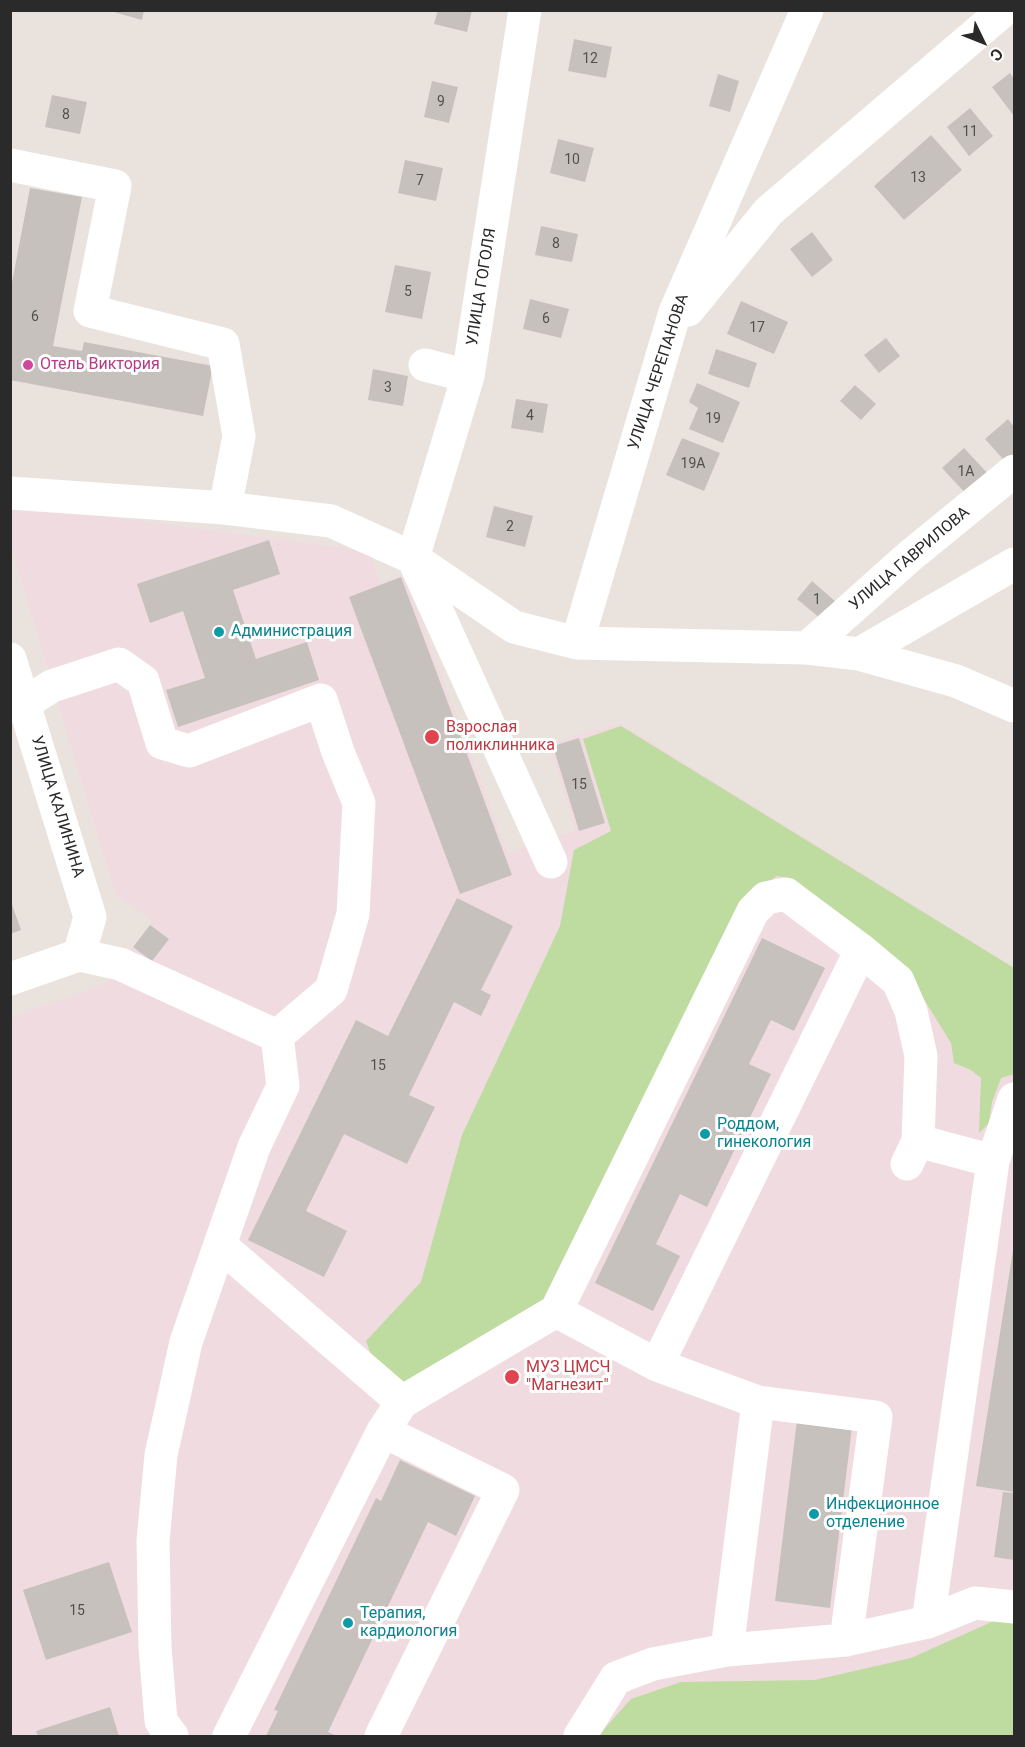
<!DOCTYPE html>
<html>
<head>
<meta charset="utf-8">
<style>
	body { margin:0 }
	#map { position:relative; width:1025px; height:1747px; overflow:hidden; background:#eae3dd; font-family:Roboto,sans-serif }
	canvas { display:block }
	.frame { position:absolute; inset:0; border:12px solid #2a2a2a; pointer-events:none }
	.north { position:absolute; left:953px; top:12px; width:60px; height:60px; -webkit-text-stroke:4px #fff; paint-order:stroke; rotate:133deg; font-size:16px; font-weight:700; line-height:24px; text-align:center; color:#2a2a2a }
	.north::after { content:''; display:block; margin:auto; width:21px; height:27px; background:#2a2a2a; clip-path:polygon(50% 0,100% 100%,50% 72%,0 100%) }
</style>
</head>
<body>
<div id="map">
<canvas width="1025" height="1747"></canvas>
<div class="frame"></div>
<div class="north">С</div>
</div>
<script>
const context = document.querySelector('canvas').getContext('2d');
context.lineJoin = 'round';
function paint(path, color) {
  context.fillStyle = color;
  context.fill(path, 'evenodd');
}
function toPath(rows) {
  const path = new Path2D();
  for (const r of rows) {
    path.moveTo(r[0], r[1]);
    for (let i = 2; i < r.length; i += 2) path.lineTo(r[i], r[i + 1]);
  }
  return path;
}
function trace(path, color, width, dash) {
  context.strokeStyle = color;
  context.lineWidth = width;
  context.lineCap = dash ? 'butt' : 'round';
  context.setLineDash(dash || []);
  context.stroke(path);
}
function drawText(font, color, halo, rows, align = 'center') {
  context.font = font + ' Roboto,sans-serif';
  context.lineWidth = 6;
  context.setLineDash([]);
  context.textBaseline = 'middle';
  context.strokeStyle = halo;
  context.fillStyle = color;
  for (const [text, x, y, turn = 0] of rows) {
    context.save();
    context.translate(x, y);
    context.rotate((+turn || 0) * Math.PI / 180);
    context.textAlign = isNaN(turn) ? turn : align;
    if (halo) context.strokeText(text, 0, 0);
    context.fillText(text, 0, 0);
    context.restore();
  }
}
paint(toPath([
	[12,504,369,551,380,583,404,575,508,853,575,830,549,743,620,723,1014,967,1014,1736,11,1736,11,1017,106,984,152,921,116,895,112,884,11,547,10,506]
]), '#f0dce0');
paint(toPath([
	[621,726,1014,968,1014,1074,1001,1078,992,1102,989,1123,979,1133,981,1078,971,1070,954,1063,951,1043,907,972,794,879,777,876,759,888,547,1299,402,1388,370,1352,366,1341,421,1282,462,1135,560,926,574,850,611,831,583,739],
	[996,1620,1014,1623,1014,1736,598,1736,631,1699,681,1682,815,1680,911,1658]
]), '#bedba0');
paint(toPath([
	[107,10,144,10,142,20],
	[438,10,472,10,467,32,434,24],
	[574,39,612,47,606,78,568,71],
	[1010,73,1014,79,1014,116,992,87],
	[718,74,739,81,730,112,709,106],
	[432,81,458,87,449,123,424,117],
	[52,95,87,102,80,134,45,127],
	[970,108,993,136,969,156,947,127],
	[931,135,962,170,904,220,874,186],
	[558,139,594,148,585,182,550,173],
	[405,160,443,168,436,201,398,193],
	[30,188,82,197,53,346,82,351,84,342,213,366,203,416,10,380,10,293],
	[541,226,578,234,572,262,535,255],
	[812,232,833,260,812,277,790,249],
	[395,265,431,272,422,319,385,312],
	[530,299,569,309,561,338,523,329],
	[741,301,788,322,774,354,727,334],
	[886,338,900,356,879,373,864,355],
	[716,349,757,363,749,388,708,374],
	[373,369,408,376,403,406,368,400],
	[697,383,740,402,723,443,689,429,698,408,689,402],
	[855,385,876,404,861,420,840,401],
	[516,399,548,404,543,433,511,428],
	[1008,419,1014,427,1014,463,1010,467,985,439],
	[682,438,720,453,704,491,666,475],
	[964,448,990,476,968,496,942,468],
	[494,506,533,516,525,547,486,537],
	[269,540,280,574,233,590,256,659,307,642,319,680,178,727,166,690,205,678,183,611,150,623,137,584],
	[401,577,512,875,460,894,349,597],
	[812,581,836,602,821,619,797,599],
	[579,738,605,823,579,831,553,746],
	[457,898,513,926,481,990,491,995,481,1016,454,1002,409,1095,435,1107,407,1164,344,1134,306,1211,347,1231,324,1277,248,1240,356,1020,388,1036],
	[10,899,21,930,10,934],
	[150,925,169,939,152,961,133,947],
	[762,938,825,968,794,1031,771,1020,749,1064,771,1074,707,1207,680,1194,656,1244,680,1256,653,1311,595,1283],
	[1013,1250,1014,1250,1014,1492,976,1486],
	[797,1420,852,1427,830,1608,775,1601],
	[400,1460,475,1496,456,1536,428,1522,328,1732,337,1736,266,1736,278,1711,274,1710,376,1498,381,1501],
	[1003,1492,1014,1493,1014,1560,994,1557],
	[109,1562,132,1632,46,1660,23,1590],
	[110,1707,119,1736,38,1736,36,1731]
]), '#c6c1bc');
trace(toPath([
	[10,165,115,186,90,311,223,344,239,436,225,508],
	[688,310,769,211,1004,10],
	[425,365,468,376],
	[10,493,225,508,331,521,413,558,514,627,577,643,807,648,859,654,956,681,1014,706],
	[413,558,468,376,525,10],
	[413,558,551,862],
	[577,643,675,312,807,10],
	[807,648,910,556,1014,471],
	[859,654,1014,564],
	[10,659,90,917,79,955],
	[25,703,52,686,119,664,143,681,162,743,189,751,321,700,338,752,359,803,353,914,331,990,277,1036],
	[861,950,898,981,911,1011,921,1056,918,1141,907,1164],
	[79,955,120,964,277,1036,283,1086,254,1147,186,1342,161,1455,153,1541,155,1647,161,1721,172,1736],
	[10,979,79,955],
	[918,1141,993,1161],
	[220,1245,402,1402],
	[556,1311,657,1365],
	[928,1622,993,1161,1014,1099],
	[727,1650,758,1402],
	[229,1736,383,1431],
	[381,1736,503,1490,383,1431,402,1402,556,1311,753,911,766,898,786,894,861,950,657,1365,758,1402,876,1417,846,1640],
	[580,1736,616,1678,653,1664,727,1650,846,1640,928,1622,975,1603,1014,1607]
]), '#fff', 33);
for (const [x, y, r, color] of [
	[28,365,6,"#d1479c"],
	[219,632,6,"#0f9aa8"],
	[432,737,8,"#e0444e"],
	[705,1134,6,"#0f9aa8"],
	[512,1377,8,"#e0444e"],
	[814,1514,6,"#0f9aa8"],
	[348,1623,6,"#0f9aa8"]
]) {
  const dot = new Path2D();
  dot.arc(x, y, r, 0, 2 * Math.PI);
  context.fillStyle = color;
  context.fill(dot);
  trace(dot, '#fff', 2);
}
drawText('14px', '#51504e', null, [
	["12",590,59],
	["9",441,102],
	["8",66,115],
	["11",970,132],
	["10",572,160],
	["13",918,178],
	["7",420,181],
	["8",556,244],
	["5",408,292],
	["6",35,317],
	["6",546,319],
	["17",757,328],
	["3",388,388],
	["4",530,416],
	["19",713,419],
	["19А",693,464],
	["1А",966,472],
	["2",510,527],
	["1",817,600],
	["15",579,785],
	["15",378,1066],
	["15",77,1611]
]);
drawText('16px', '#2a2a2a', '#fff', [
	["УЛИЦА ГОГОЛЯ",482,287,-81],
	["УЛИЦА ЧЕРЕПАНОВА",659,372,-72],
	["УЛИЦА ГАВРИЛОВА",910,559,-40],
	["УЛИЦА КАЛИНИНА",57,807,73]
]);
drawText('16px', '#b23c85', '#fff', [
	["Отель Виктория",40,365]
], 'left');
drawText('16px', '#0d838f', '#fff', [
	["Администрация",231,632],
	["Роддом,",717,1125],
	["гинекология",717,1143],
	["Инфекционное",826,1505],
	["отделение",826,1523],
	["Терапия,",360,1614],
	["кардиология",360,1632]
], 'left');
drawText('16px', '#be3a42', '#fff', [
	["Взрослая",446,728],
	["поликлинника",446,746],
	["МУЗ ЦМСЧ",526,1368],
	["\"Магнезит\"",526,1386]
], 'left');
</script>
</body>
</html>
